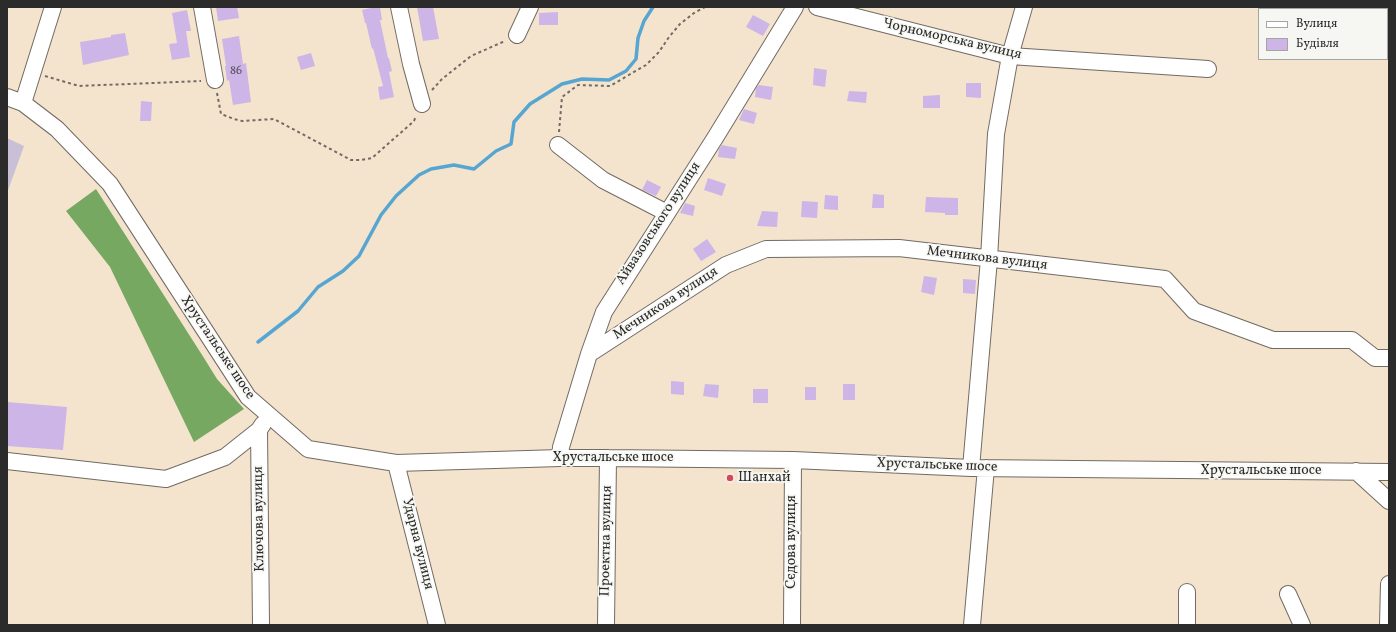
<!DOCTYPE html>
<html>
<head>
<meta charset="utf-8">
<style>
	body { margin:0 }
	#map { position:relative; width:1396px; height:632px; overflow:hidden; background:#f4e3cd; font-family:Vollkorn,serif }
	canvas { display:block }
	.frame { position:absolute; inset:0; border:8px solid #2b2b2b; pointer-events:none }
	.legend { position:absolute; left:1258px; top:8px; width:130px; height:52px; box-sizing:border-box; background:#f6f6f2; border:1px solid #a5a5a2; margin:0; padding:5px 7px; list-style:none; font-size:12px; color:#2b2b2b }
	.legend li { display:flex; align-items:center; gap:8px; height:20px }
	.legend b { width:20px; border:1px solid #a5a5a2 }
</style>
</head>
<body>
<div id="map">
<canvas width="1396" height="632"></canvas>
<div class="frame"></div>
<ul class="legend">
<li><b style="height:5px;background:#fff"></b>Вулиця</li>
<li><b style="height:11px;background:#cdb5e8"></b>Будівля</li>
</ul>
</div>
<script>
const context = document.querySelector('canvas').getContext('2d');
context.lineJoin = 'round';
function paint(path, color) {
  context.fillStyle = color;
  context.fill(path, 'evenodd');
}
function toPath(rows) {
  const path = new Path2D();
  for (const r of rows) {
    path.moveTo(r[0], r[1]);
    for (let i = 2; i < r.length; i += 2) path.lineTo(r[i], r[i + 1]);
  }
  return path;
}
function trace(path, color, width, dash) {
  context.strokeStyle = color;
  context.lineWidth = width;
  context.lineCap = dash ? 'butt' : 'round';
  context.setLineDash(dash || []);
  context.stroke(path);
}
function drawText(font, color, halo, rows, align = 'center') {
  context.font = font + ' Vollkorn,serif';
  context.lineWidth = 3.5;
  context.setLineDash([]);
  context.textBaseline = 'middle';
  context.strokeStyle = halo;
  context.fillStyle = color;
  for (const [text, x, y, turn = 0] of rows) {
    context.save();
    context.translate(x, y);
    context.rotate((+turn || 0) * Math.PI / 180);
    context.textAlign = isNaN(turn) ? turn : align;
    if (halo) context.strokeText(text, 0, 0);
    context.fillText(text, 0, 0);
    context.restore();
  }
}
paint(toPath([
	[7,138,24,146,7,193]
]), '#c9bfd7');
paint(toPath([
	[96,189,204,358,217,379,244,409,194,442,110,267,66,211]
]), '#77a862');
trace(toPath([
	[258,342,298,311,318,287,343,271,359,256,381,215,396,196,419,175,431,169,454,165,474,169,496,151,511,144,514,122,530,104,562,84,582,79,609,80,626,71,636,59,638,38,644,21,653,7]
]), '#57a6d1', 3.5);
paint(toPath([
	[216,7,237,7,239,18,218,21],
	[376,7,380,7,382,20,380,20,388,58,389,58,392,71,389,72,394,97,380,100,378,87,383,86,373,48,372,49,366,23,365,23,362,10],
	[417,7,433,7,439,39,423,41],
	[187,10,191,31,186,31,190,57,172,60,169,44,177,43,172,13],
	[558,12,558,25,539,25,539,13],
	[753,15,770,24,763,36,746,27],
	[125,33,129,55,83,65,80,42,111,37,111,35],
	[239,36,243,64,246,63,251,102,233,105,229,80,227,81,225,66,226,66,222,39],
	[311,53,315,66,301,70,297,57],
	[814,68,827,70,825,87,813,85],
	[966,83,981,83,981,98,966,97],
	[759,85,773,87,771,100,755,97,756,88],
	[849,91,867,92,866,103,847,101],
	[940,95,940,108,923,108,923,96],
	[141,101,152,102,151,121,140,121],
	[744,109,757,113,754,124,739,120],
	[722,145,737,148,735,159,718,157,719,149],
	[708,178,726,184,722,196,704,190],
	[647,180,661,187,656,196,642,190],
	[873,194,884,195,884,208,872,208],
	[825,195,838,196,838,210,824,209],
	[926,197,958,198,958,215,945,215,945,213,925,212],
	[802,201,818,202,817,218,801,217],
	[685,203,695,206,693,216,680,213],
	[762,211,778,212,777,227,757,226],
	[707,239,716,252,701,261,693,249],
	[924,276,937,278,934,295,921,292],
	[963,279,976,280,975,294,963,293],
	[671,381,684,382,684,395,671,394],
	[705,384,719,385,718,398,703,396],
	[843,384,855,384,855,400,843,400],
	[805,387,816,387,816,400,805,400],
	[753,389,768,389,768,403,753,403],
	[7,402,67,407,63,450,7,446]
]), '#cdb5e8');
const minor = toPath([
	[202,7,215,80],
	[399,7,411,64,422,104],
	[817,7,1010,56,1208,69],
	[517,35,530,7],
	[7,97,23,103,57,129,110,184,248,397,308,449,396,463,560,458,608,458,793,460,971,468,1389,472],
	[23,103,53,7],
	[558,145,603,180,667,213],
	[589,354,726,265,766,249,899,248,1165,279,1194,311,1273,340,1352,340,1375,358,1389,358],
	[560,458,561,447,589,354,604,312,715,138,795,7],
	[7,461,166,479,225,457,259,430],
	[396,463,437,625],
	[971,468,989,259,996,134,1010,56,1024,7],
	[1356,471,1389,501],
	[1288,594,1302,625],
	[261,625,259,430,263,424],
	[606,625,608,458],
	[792,625,793,460],
	[972,625,986,468],
	[1187,625,1187,592],
	[1388,625,1389,584]
]);
trace(minor, '#716b64', 18);
trace(toPath([
	[45,76,79,86,201,81],
	[432,90,442,79,471,56,505,41],
	[217,93,221,114,234,119,242,121,274,119,351,160,361,160,372,158,414,121,416,116],
	[559,132,562,97,578,85,610,86,646,65,659,52,669,37,680,24,694,13,705,7]
]), '#716b64', 2, [3, 3]);
trace(minor, '#fff', 16);
for (const [x, y, r, color] of [
	[730,478,4,"#d1495b"]
]) {
  const dot = new Path2D();
  dot.arc(x, y, r, 0, 2 * Math.PI);
  context.fillStyle = color;
  context.fill(dot);
  trace(dot, '#f6f6f2', 1.5);
}
drawText('12px', '#544e5a', null, [
	["86",236,72]
]);
drawText('14px', '#2b2b2b', '#f6f6f2', [
	["Чорноморська вулиця",952,40,13],
	["Айвазовського вулиця",659,224,-57],
	["Мечникова вулиця",987,259,7],
	["Мечникова вулиця",666,304,-33],
	["Хрустальське шосе",217,348,56],
	["Хрустальське шосе",613,458],
	["Хрустальське шосе",937,466,2],
	["Хрустальське шосе",1261,471],
	["Ключова вулиця",260,519,-91],
	["Проектна вулиця",607,541,-89],
	["Сєдова вулиця",792,542,-90],
	["Ударна вулиця",417,544,76]
]);
drawText('14px', '#2b2b2b', '#f6f6f2', [
	["Шанхай",738,478]
], 'left');
</script>
</body>
</html>
